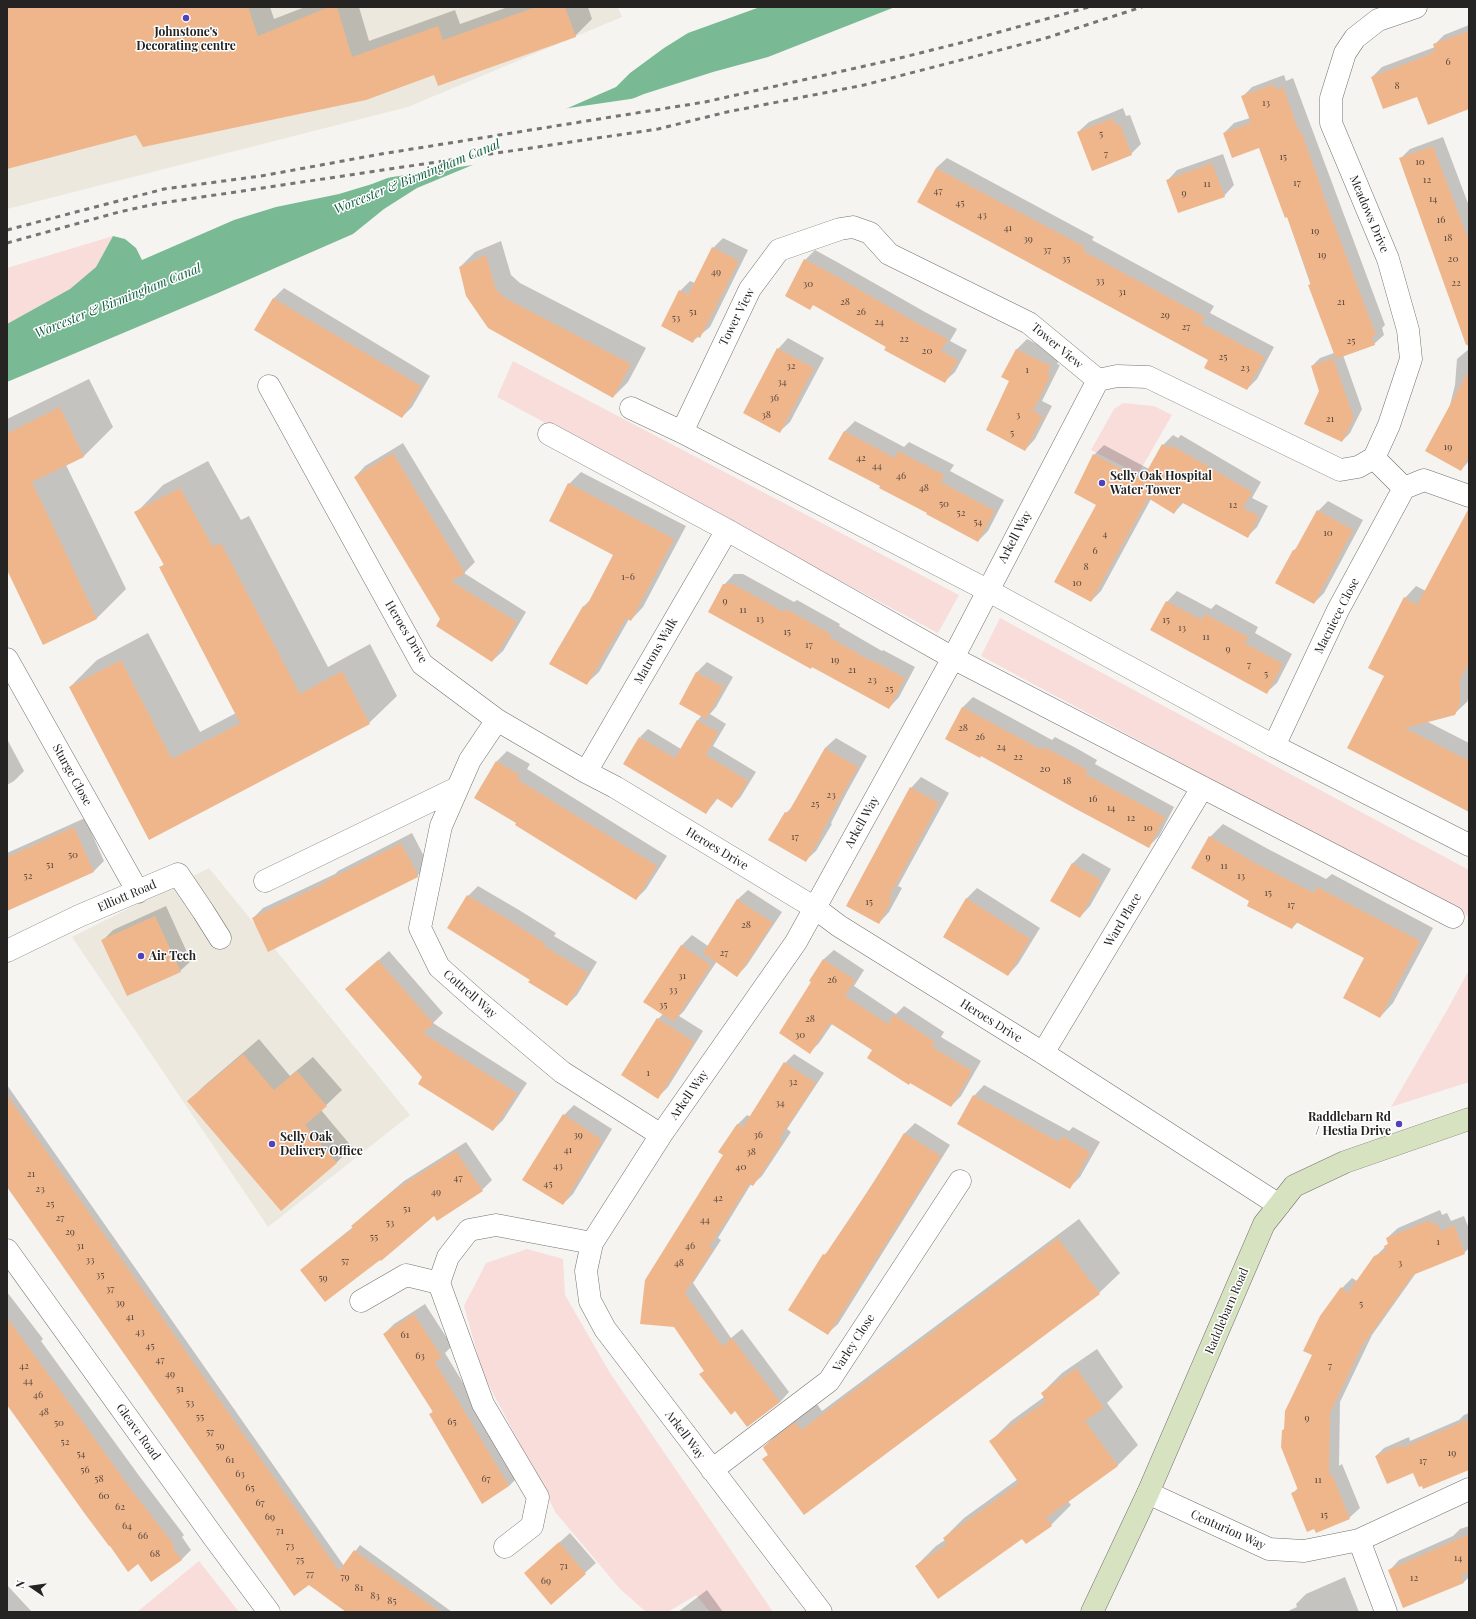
<!DOCTYPE html>
<html>
<head>
<meta charset="utf-8">
<style>
	body { margin:0 }
	#map { position:relative; width:1476px; height:1619px; overflow:hidden; background:#f5f4f1; font-family:"Playfair Display",serif }
	canvas { display:block }
	.frame { position:absolute; inset:0; border:8px solid #252423; pointer-events:none }
	.north { position:absolute; left:12px; top:1567px; width:40px; height:40px; -webkit-text-stroke:3px #fff; paint-order:stroke; rotate:283deg; font-size:11px; font-weight:700; line-height:16px; text-align:center; color:#252423 }
	.north::after { content:''; display:block; margin:auto; width:14px; height:18px; background:#252423; clip-path:polygon(50% 0,100% 100%,50% 72%,0 100%) }
</style>
</head>
<body>
<div id="map">
<canvas width="1476" height="1619"></canvas>
<div class="frame"></div>
<div class="north">N</div>
</div>
<script>
const context = document.querySelector('canvas').getContext('2d');
context.lineJoin = 'round';
function paint(path, color) {
  context.fillStyle = color;
  context.fill(path, 'evenodd');
}
function toPath(rows) {
  const path = new Path2D();
  for (const r of rows) {
    path.moveTo(r[0], r[1]);
    for (let i = 2; i < r.length; i += 2) path.lineTo(r[i], r[i + 1]);
  }
  return path;
}
function trace(path, color, width, dash) {
  context.strokeStyle = color;
  context.lineWidth = width;
  context.lineCap = dash ? 'butt' : 'round';
  context.setLineDash(dash || []);
  context.stroke(path);
}
function drawText(font, color, halo, rows, align = 'center') {
  context.font = font + ' "Playfair Display",serif';
  context.lineWidth = 3;
  context.setLineDash([]);
  context.textBaseline = 'middle';
  context.strokeStyle = halo;
  context.fillStyle = color;
  for (const [text, x, y, turn = 0] of rows) {
    context.save();
    context.translate(x, y);
    context.rotate((+turn || 0) * Math.PI / 180);
    context.textAlign = isNaN(turn) ? turn : align;
    if (halo) context.strokeText(text, 0, 0);
    context.fillText(text, 0, 0);
    context.restore();
  }
}
paint(toPath([
	[7,7,618,7,622,17,408,107,7,209],
	[209,868,410,1115,268,1227,72,937]
]), '#ece8de');
paint(toPath([
	[113,236,96,267,70,289,7,324,7,268],
	[513,361,959,595,938,633,497,397],
	[1123,403,1154,406,1172,415,1138,474,1091,450,1114,409],
	[1000,618,1469,870,1469,912,1467,916,981,656],
	[1469,970,1469,1082,1391,1107,1446,1012],
	[527,1249,563,1259,565,1295,610,1373,773,1612,710,1612,696,1595,668,1612,646,1612,620,1589,556,1513,483,1374,464,1306,486,1263],
	[199,1561,239,1612,137,1612]
]), '#f8dddb');
paint(toPath([
	[760,7,895,7,768,57,713,72,644,94,417,188,384,209,353,234,218,293,7,382,7,324,70,289,96,267,113,236,125,239,136,248,142,260,234,220,276,207,339,194,372,184,561,111,616,87,630,73,664,48,688,33]
]), '#79ba95');
paint(toPath([
	[644,97,486,163,379,179,562,109]
]), '#f5f4f1');
paint(toPath([
	[7,7,270,7,274,19,305,7,359,7,369,41,455,10,460,24,508,7,588,7,592,19,575,36,435,74,137,134,7,168],
	[1469,25,1469,79,1418,96,1372,77,1382,67,1435,47,1434,45,1444,35],
	[1284,75,1286,81,1293,78,1385,325,1382,328,1384,335,1374,344,1343,355,1362,409,1350,433,1342,441,1320,391,1312,366,1320,358,1334,353,1287,216,1260,147,1224,133,1234,123,1250,118,1242,97,1252,87],
	[1123,108,1126,116,1130,115,1141,144,1131,154,1078,132,1089,122],
	[1443,137,1469,206,1469,461,1461,470,1449,409,1455,385,1457,359,1469,349,1400,159,1410,149],
	[1223,154,1234,185,1224,196,1167,181,1177,170],
	[947,158,1094,237,1092,240,1214,306,1210,313,1274,347,1257,379,1247,389,1210,359,936,168],
	[723,238,748,250,710,327,693,341,680,291,690,281,695,283,713,248],
	[501,241,511,275,520,283,646,348,628,382,613,397,460,267,475,252],
	[815,250,837,262,925,312,957,329,950,341,967,350,955,372,945,381,814,304,810,308,805,260],
	[284,288,430,376,412,407,402,417,255,330,274,298],
	[788,338,824,358,790,422,779,432,778,349],
	[1027,339,1061,356,1057,364,1060,365,1042,401,1052,406,1035,439,1025,450,1010,380,1016,350],
	[89,379,113,427,84,456,66,465,126,589,97,618,43,644,7,568,7,419],
	[855,421,904,447,909,442,954,465,950,471,1004,500,988,531,978,541,882,485,830,459,845,431],
	[1173,435,1178,438,1181,435,1261,482,1252,498,1268,506,1257,527,1247,537,1184,502,1174,513,1151,499,1101,591,1091,601,1098,504,1094,455,1104,445,1149,469,1163,445],
	[403,443,475,562,464,573,526,612,503,651,492,661,441,619,355,477,365,466],
	[208,461,241,520,249,516,328,667,370,644,397,696,369,723,149,839,70,687,97,660,148,633,200,732,236,713,161,567,164,564,136,513,163,485],
	[581,472,686,526,643,607,631,620,629,619,599,672,586,684,551,664,584,606,591,599,614,554,569,484],
	[1328,501,1363,520,1324,593,1314,603,1294,550,1299,546,1318,511],
	[1469,524,1469,697,1467,702,1454,714,1426,721,1469,743,1469,810,1348,748,1385,675,1405,598,1416,586,1426,591],
	[734,574,743,574,794,602,797,600,840,624,839,626,882,651,883,650,915,667,899,697,889,708,724,585],
	[1177,591,1211,609,1216,604,1258,627,1255,633,1292,654,1277,683,1266,693,1167,602],
	[707,662,733,677,716,707,710,714,726,724,713,746,756,772,740,798,731,807,718,798,706,813,640,737,648,729,681,749,698,720,702,715,680,703,697,672],
	[973,697,1052,740,1055,737,1076,748,1097,760,1095,764,1174,807,1159,836,1149,846,982,755,946,739,963,707],
	[836,738,867,756,847,792,831,823,832,824,816,851,805,861,786,813,793,806,825,748],
	[7,739,24,771,14,781,7,785],
	[507,751,530,764,527,769,667,856,646,889,636,899,518,822,497,761],
	[921,777,949,793,898,886,902,888,889,912,879,923,911,788],
	[85,818,104,861,94,871,7,910,7,853],
	[1223,824,1268,849,1326,879,1332,874,1433,928,1393,1003,1380,1017,1365,958,1298,922,1292,928,1250,901,1210,837],
	[412,833,428,864,417,876,253,918,263,908,335,874,338,871],
	[1083,853,1111,869,1090,906,1080,917,1052,900,1073,863],
	[478,886,519,910,556,933,554,936,597,962,577,995,567,1005,531,979,468,896],
	[977,888,1040,928,1018,964,1008,975,945,937,967,898],
	[748,890,782,912,747,965,737,976,717,961,684,1011,679,1016,703,1031,668,1087,658,1097,658,1019,663,1014,681,946,692,935,708,946,737,900],
	[166,906,191,961,180,971,127,995,102,941,113,930],
	[834,950,864,970,854,986,896,1014,904,1006,944,1032,941,1037,981,1061,961,1096,951,1106,873,1049,832,1024,819,1043,810,1052,812,982,810,981,824,959],
	[389,951,443,1013,433,1023,527,1083,503,1120,493,1130,424,1077,357,979],
	[259,1039,290,1076,313,1057,342,1090,321,1110,352,1147,337,1162,281,1210,189,1101,204,1086],
	[794,1054,824,1073,787,1129,791,1132,762,1176,752,1185,751,1184,718,1238,721,1240,693,1283,731,1338,742,1329,789,1392,780,1402,748,1426,705,1370,674,1326,724,1155,719,1152,738,1124,747,1115,751,1117,785,1063],
	[7,1085,344,1566,360,1545,452,1612,348,1612,309,1584,7,1185],
	[984,1085,1069,1131,1073,1127,1100,1142,1080,1177,1069,1188,974,1096],
	[574,1105,612,1129,573,1194,563,1204,564,1115],
	[915,1123,950,1145,838,1324,827,1334,824,1255,830,1250,905,1133],
	[466,1142,492,1180,482,1190,435,1214,380,1259,301,1270,312,1260,353,1227,363,1216,404,1181],
	[1440,1210,1442,1215,1447,1213,1451,1221,1464,1216,1469,1229,1469,1248,1464,1253,1416,1273,1372,1335,1340,1402,1339,1466,1342,1464,1360,1508,1349,1518,1293,1493,1298,1488,1283,1430,1285,1427,1342,1288,1352,1278,1357,1281,1375,1257,1389,1243,1387,1238,1398,1228],
	[1079,1219,1120,1273,1099,1293,804,1514,764,1459,769,1454,764,1447,784,1427,816,1403,822,1411],
	[7,1292,43,1339,41,1341,140,1477,184,1535,182,1537,191,1550,181,1560,139,1563,7,1405],
	[425,1304,452,1346,445,1353,519,1476,509,1486,430,1415,433,1411,384,1334,394,1324],
	[1097,1349,1123,1387,1107,1403,1138,1445,1117,1466,1068,1501,1071,1505,1051,1525,1023,1538,916,1566,936,1546,945,1540,944,1538,964,1518,1018,1479,991,1441,1011,1421,1044,1397,1042,1393,1062,1373],
	[1469,1413,1469,1469,1414,1472,1376,1456,1384,1448,1409,1437,1410,1441,1459,1420,1464,1415],
	[1469,1526,1469,1577,1464,1582,1389,1571,1399,1560,1453,1536,1460,1529],
	[570,1533,596,1563,551,1603,525,1573],
	[1345,1577,1359,1612,1286,1612,1297,1607,1296,1604,1306,1594],
	[7,1585,32,1612,7,1612],
	[707,1590,723,1612,678,1612]
]), '#0003');
paint(toPath([
	[7,7,248,7,258,36,329,7,337,7,352,57,438,26,443,40,536,7,565,7,576,37,438,86,434,75,366,100,143,147,136,135,7,169],
	[1469,31,1469,109,1428,125,1417,97,1383,109,1371,77,1428,55,1428,54,1435,51,1433,44],
	[1274,84,1276,90,1283,87,1299,132,1301,131,1314,167,1322,189,1321,189,1376,335,1372,337,1375,345,1336,359,1308,285,1311,284,1287,217,1285,218,1259,148,1232,158,1223,133,1251,123,1241,96],
	[1113,118,1116,126,1120,124,1132,155,1092,171,1077,132],
	[1433,146,1469,241,1469,344,1466,345,1399,158],
	[1212,163,1225,197,1178,213,1166,180],
	[936,168,1085,247,1083,251,1205,317,1201,323,1265,357,1247,390,1204,368,1208,360,917,202],
	[712,247,739,261,700,338,696,336,693,343,661,326,679,290,688,295],
	[486,255,496,290,505,298,631,364,613,398,488,328,466,296,459,267],
	[804,259,827,271,915,322,948,339,941,351,958,360,945,383,884,350,886,347,813,305,810,310,785,296],
	[273,298,421,386,402,418,254,330],
	[777,348,814,368,780,433,743,413],
	[1016,349,1051,366,1047,374,1051,375,1033,411,1043,416,1025,451,986,430,1009,381,1001,377],
	[1333,358,1354,418,1342,442,1304,424,1319,391,1311,366],
	[1469,370,1469,456,1461,471,1425,451],
	[60,407,84,457,32,482,97,619,43,645,7,570,7,431,8,433],
	[844,431,895,458,898,451,944,475,941,482,995,511,978,542,926,514,927,513,879,488,880,486,828,459],
	[1162,444,1169,448,1171,445,1252,492,1243,508,1259,516,1248,538,1181,502,1174,514,1148,498,1091,602,1054,582,1096,505,1074,493,1093,454,1142,480],
	[393,453,465,573,451,581,517,622,492,662,436,626,440,619,354,477],
	[568,483,674,539,631,621,626,618,587,685,549,664,583,606,586,607,613,555,549,521],
	[180,488,213,547,221,543,300,694,342,671,370,724,149,840,69,687,121,660,172,759,240,723,159,567,164,565,134,512],
	[1469,508,1469,662,1460,680,1460,704,1455,715,1405,728,1469,761,1469,812,1347,748,1384,676,1368,668,1404,597,1417,605],
	[1317,510,1353,530,1314,604,1275,583,1293,550,1295,550],
	[723,584,733,584,784,612,786,609,831,634,829,637,871,661,872,660,905,678,889,709,812,667,811,669,708,612],
	[1166,601,1202,620,1205,614,1248,637,1245,643,1283,664,1267,694,1150,630],
	[696,672,724,687,706,719,679,704],
	[962,707,1042,750,1044,747,1065,758,1088,770,1085,774,1165,817,1149,848,1076,809,981,756,980,758,945,739],
	[697,720,718,732,706,755,748,781,732,808,716,798,706,814,623,764,639,737,675,758],
	[825,748,858,767,837,804,821,834,822,835,806,862,768,840,785,812,788,813],
	[496,761,520,775,517,779,657,866,636,900,515,825,516,823,474,798],
	[910,787,939,803,889,897,892,899,879,924,846,906],
	[74,827,94,872,7,911,7,857],
	[1209,836,1255,863,1314,893,1317,887,1420,941,1380,1018,1343,998,1364,958,1296,922,1292,929,1247,906,1249,901,1191,868],
	[401,843,418,875,418,877,268,952,252,918,327,882,326,881],
	[1072,863,1101,880,1080,918,1050,901],
	[467,895,509,920,546,944,544,946,588,973,567,1006,528,982,530,980,447,928],
	[966,898,1030,939,1008,976,943,937],
	[737,899,773,923,737,977,703,953],
	[155,916,181,972,127,996,101,940],
	[681,945,711,965,674,1022,643,1002],
	[823,959,855,980,845,996,888,1024,894,1015,935,1042,932,1047,972,1071,951,1107,910,1083,909,1085,867,1058,872,1050,830,1023,810,1054,779,1033,811,982,809,981],
	[378,960,434,1024,423,1033,517,1093,493,1131,418,1084,422,1077,345,989],
	[657,1018,694,1042,658,1099,621,1075],
	[243,1054,274,1090,297,1071,327,1106,305,1125,337,1163,281,1211,187,1101],
	[784,1062,816,1083,779,1139,783,1141,753,1186,749,1184,709,1247,713,1249,685,1293,722,1346,732,1338,780,1402,747,1427,735,1411,731,1415,699,1374,704,1371,674,1327,640,1324,645,1280,723,1155,718,1152,737,1124,743,1127],
	[7,1095,339,1571,354,1550,440,1612,346,1612,309,1585,294,1596,7,1187],
	[973,1095,1059,1142,1062,1136,1090,1152,1070,1189,957,1124],
	[563,1114,602,1140,563,1205,522,1180],
	[904,1133,941,1156,828,1335,788,1310,823,1254,825,1255,872,1185],
	[456,1151,483,1191,437,1221,434,1216,381,1261,380,1260,325,1302,300,1270,353,1228,351,1226,393,1191],
	[1430,1220,1432,1225,1437,1223,1441,1231,1454,1225,1465,1254,1413,1275,1362,1346,1330,1413,1329,1475,1332,1474,1350,1519,1316,1533,1314,1529,1307,1532,1291,1493,1298,1490,1281,1447,1282,1430,1284,1430,1285,1411,1312,1355,1303,1351,1320,1316,1341,1287,1348,1293,1374,1256,1386,1251,1384,1246,1388,1244,1386,1238],
	[1058,1238,1100,1294,804,1515,762,1459,768,1455,763,1447,795,1422,801,1430],
	[414,1314,442,1357,435,1362,509,1486,482,1504,429,1414,433,1412,383,1334],
	[7,1318,60,1390,130,1488,175,1546,172,1547,182,1560,151,1582,138,1564,128,1572,110,1546,109,1546,85,1514,7,1405],
	[1076,1368,1104,1408,1085,1421,1118,1466,1046,1518,1052,1526,1026,1544,1022,1539,938,1599,915,1566,947,1544,943,1538,1019,1483,989,1441,1046,1401,1041,1393],
	[1469,1419,1469,1470,1423,1489,1422,1486,1419,1487,1413,1473,1387,1484,1375,1456,1401,1445,1402,1448],
	[1469,1534,1469,1572,1461,1575,1464,1583,1403,1608,1388,1570],
	[559,1542,586,1574,551,1605,524,1573]
]), '#efb68c');
const street = toPath([
	[269,386,422,664,497,720,586,772,615,787,815,908,839,926,1043,1053,1279,1205],
	[631,408,682,432],
	[549,434,727,530,953,658,1453,917],
	[1374,458,1389,425,1411,359,1408,330,1388,259,1331,123,1331,98,1345,53,1355,38,1378,20,1416,7],
	[1404,488,1338,610,1274,746,987,590,682,432,750,289,779,250,840,229,853,227,870,233,889,254,1029,323,1098,380,1117,376,1148,377,1340,470,1358,467,1374,458,1404,488,1424,480,1469,496],
	[7,659,138,892],
	[497,720,470,760,441,826,420,928,439,967,475,999,562,1072,661,1135],
	[1274,746,1469,845],
	[586,772,727,530],
	[265,881,457,788],
	[7,951,79,916,178,874,203,911,220,938],
	[1043,1053,1202,788],
	[7,1250,215,1539,269,1612],
	[361,1301,406,1275,439,1283],
	[712,1470,829,1381,960,1181],
	[1148,1493,1269,1549,1304,1551,1359,1540,1469,1489],
	[1359,1540,1386,1612],
	[505,1547,532,1526,538,1497,483,1404,439,1283,448,1257,469,1230,496,1225,592,1243],
	[821,1612,605,1329,590,1301,586,1271,592,1243,661,1135,796,942,953,658,1098,380]
]);
const secondary = toPath([
	[1092,1612,1148,1493,1264,1224,1294,1186,1345,1162,1469,1119]
]);
trace(street, '#73726f', 23);
trace(secondary, '#73726f', 23);
trace(street, '#fff', 22);
trace(secondary, '#d7e2c1', 22);
trace(toPath([
	[7,230,164,189,261,176,381,154,705,102,896,59,960,43,1089,7],
	[7,243,119,212,155,204,658,129,727,112,864,85,1046,38,1142,7]
]), '#767573', 3, [5, 5]);
for (const [x, y, r, color] of [
	[186,18,4,"#5142b9"],
	[1102,483,4,"#5142b9"],
	[141,956,4,"#5142b9"],
	[1399,1124,4,"#5142b9"],
	[272,1144,4,"#5142b9"]
]) {
  const dot = new Path2D();
  dot.arc(x, y, r, 0, 2 * Math.PI);
  context.fillStyle = color;
  context.fill(dot);
  trace(dot, '#fff', 1.5);
}
drawText('10px', '#58483d', null, [
	["6",1448,62],
	["8",1397,86],
	["13",1266,103],
	["5",1101,134],
	["7",1106,154],
	["15",1283,157],
	["10",1420,162],
	["12",1427,180],
	["17",1297,183],
	["11",1207,184],
	["47",938,191],
	["9",1184,193],
	["14",1433,199],
	["45",960,203],
	["43",982,215],
	["16",1441,220],
	["41",1008,228],
	["19",1315,231],
	["18",1448,238],
	["39",1028,239],
	["37",1047,250],
	["19",1322,255],
	["35",1066,259],
	["20",1453,259],
	["49",716,272],
	["33",1100,281],
	["22",1456,283],
	["30",808,284],
	["31",1122,292],
	["28",845,302],
	["21",1341,302],
	["51",693,312],
	["26",861,312],
	["29",1165,315],
	["53",676,318],
	["24",879,322],
	["27",1186,327],
	["22",904,339],
	["25",1351,341],
	["20",927,351],
	["25",1223,357],
	["32",791,366],
	["23",1245,368],
	["1",1027,370],
	["34",782,382],
	["36",774,398],
	["38",766,415],
	["3",1018,415],
	["21",1330,419],
	["5",1012,433],
	["19",1448,447],
	["42",861,458],
	["44",877,466],
	["46",901,476],
	["48",924,488],
	["50",944,504],
	["12",1233,505],
	["52",961,513],
	["54",978,522],
	["10",1328,533],
	["4",1105,534],
	["6",1095,551],
	["8",1086,567],
	["1-6",628,577],
	["10",1077,583],
	["9",725,601],
	["11",743,610],
	["13",760,619],
	["15",1166,620],
	["13",1182,628],
	["15",787,632],
	["11",1206,637],
	["17",809,645],
	["9",1228,649],
	["19",835,660],
	["7",1249,665],
	["21",852,670],
	["5",1266,674],
	["23",872,680],
	["25",889,689],
	["28",963,728],
	["26",980,737],
	["24",1001,747],
	["22",1018,757],
	["20",1045,769],
	["18",1067,781],
	["23",831,795],
	["16",1093,799],
	["25",815,804],
	["14",1111,808],
	["12",1131,818],
	["10",1148,828],
	["17",795,837],
	["50",73,855],
	["9",1208,857],
	["51",50,865],
	["11",1224,866],
	["52",28,876],
	["13",1241,876],
	["15",1268,893],
	["15",869,902],
	["17",1291,905],
	["28",746,925],
	["27",724,953],
	["31",682,976],
	["26",832,980],
	["33",673,990],
	["35",663,1005],
	["28",810,1019],
	["30",800,1035],
	["1",648,1073],
	["32",793,1082],
	["34",780,1103],
	["39",578,1135],
	["36",758,1135],
	["41",568,1150],
	["38",751,1152],
	["43",558,1166],
	["40",741,1167],
	["21",31,1174],
	["47",458,1178],
	["45",548,1184],
	["23",40,1189],
	["49",436,1192],
	["42",718,1198],
	["25",50,1204],
	["51",407,1209],
	["27",60,1218],
	["44",705,1220],
	["53",390,1223],
	["29",70,1232],
	["55",374,1237],
	["1",1438,1242],
	["31",80,1246],
	["46",690,1246],
	["33",90,1260],
	["57",345,1261],
	["48",679,1263],
	["3",1400,1263],
	["35",100,1275],
	["59",323,1278],
	["37",110,1289],
	["39",120,1303],
	["5",1361,1304],
	["41",130,1317],
	["43",140,1332],
	["61",405,1335],
	["45",150,1346],
	["63",420,1356],
	["47",160,1360],
	["42",24,1366],
	["7",1330,1366],
	["49",170,1374],
	["44",28,1381],
	["51",180,1389],
	["46",38,1395],
	["53",190,1403],
	["48",44,1412],
	["55",200,1417],
	["9",1307,1418],
	["65",452,1422],
	["50",59,1423],
	["57",210,1432],
	["52",65,1442],
	["59",220,1446],
	["19",1452,1453],
	["54",81,1454],
	["61",230,1460],
	["17",1423,1461],
	["56",85,1470],
	["63",240,1474],
	["58",99,1479],
	["67",486,1479],
	["11",1318,1480],
	["65",250,1488],
	["60",104,1496],
	["67",260,1503],
	["62",120,1507],
	["15",1324,1515],
	["69",270,1517],
	["64",127,1526],
	["71",280,1531],
	["66",143,1536],
	["73",290,1546],
	["68",155,1554],
	["14",1458,1558],
	["75",300,1560],
	["71",564,1566],
	["77",310,1574],
	["79",345,1577],
	["12",1414,1578],
	["69",546,1581],
	["81",359,1588],
	["83",375,1596],
	["85",392,1601]
]);
drawText('bold 12px', '#252423', '#fff', [
	["Johnstone's",186,32,"center"],
	["Decorating centre",186,46,"center"],
	["Selly Oak Hospital",1110,476],
	["Water Tower",1110,490],
	["Air Tech",149,956],
	["Raddlebarn Rd",1391,1117,"right"],
	["/ Hestia Drive",1391,1131,"right"],
	["Selly Oak",280,1137],
	["Delivery Office",280,1151]
], 'left');
drawText('12px', '#252423', '#fff', [
	["Meadows Drive",1369,214,67],
	["Tower View",737,317,-63],
	["Tower View",1057,346,40],
	["Arkell Way",1015,537,-62],
	["Macniece Close",1337,616,-63],
	["Heroes Drive",406,632,59],
	["Matrons Walk",656,651,-60],
	["Sturge Close",72,775,61],
	["Arkell Way",862,822,-61],
	["Heroes Drive",717,849,31],
	["Elliott Road",127,896,-23],
	["Ward Place",1123,920,-59],
	["Cottrell Way",470,994,41],
	["Heroes Drive",991,1021,32],
	["Arkell Way",689,1095,-55],
	["Raddlebarn Road",1227,1311,-67],
	["Varley Close",854,1343,-57],
	["Gleave Road",138,1432,54],
	["Arkell Way",685,1435,53],
	["Centurion Way",1228,1530,24]
]);
drawText('italic 13px', '#0d5e3b', '#fff', [
	["Worcester & Birmingham Canal",417,177,-22],
	["Worcester & Birmingham Canal",118,301,-22]
]);
</script>
</body>
</html>
